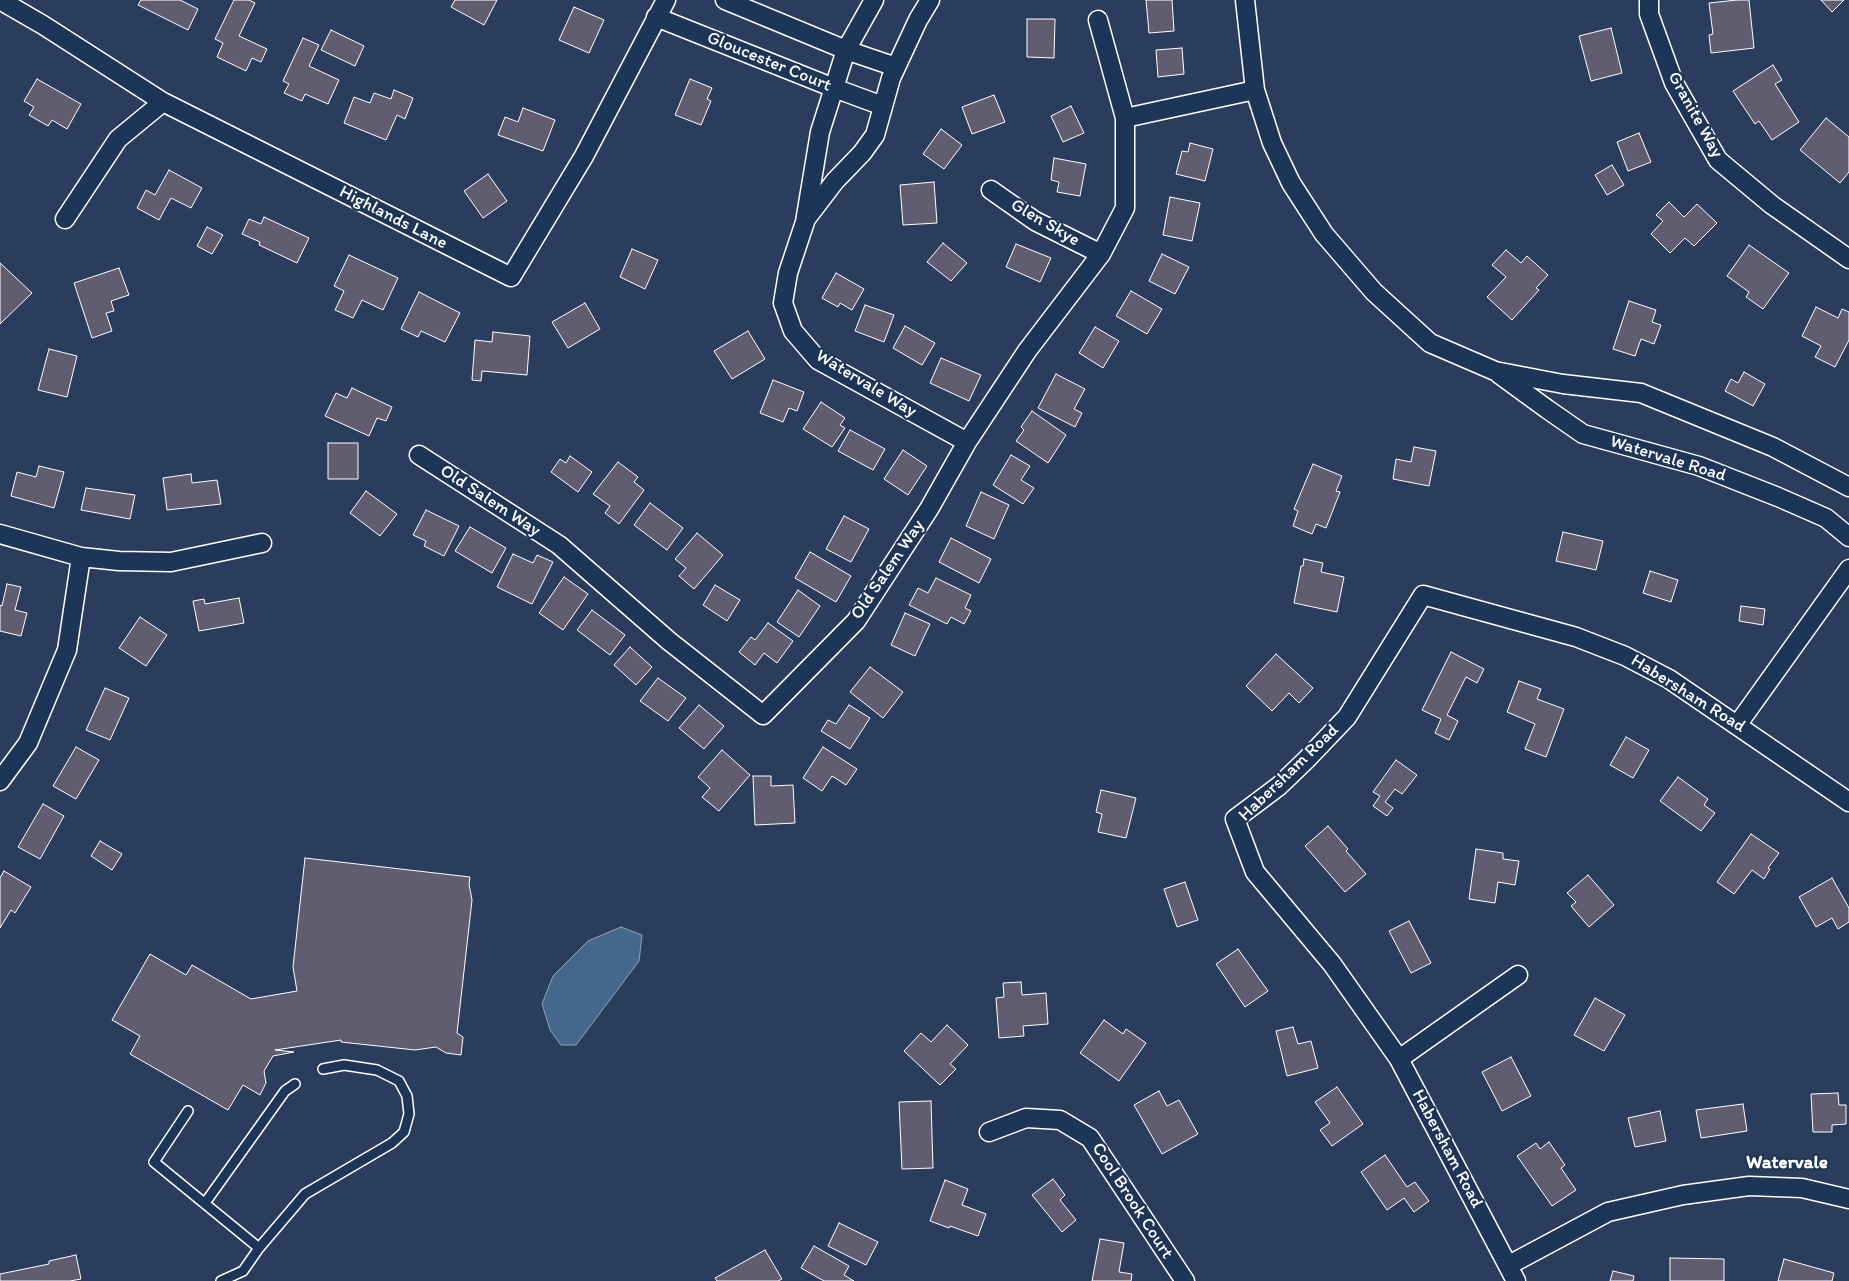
<!DOCTYPE html>
<html>
<head>
<meta charset="utf-8">
<style>
	body { margin:0 }
	canvas { display:block; background:#2b3d5c }
</style>
</head>
<body>
<canvas width="1849" height="1281"></canvas>
<script>
const context = document.querySelector('canvas').getContext('2d');
context.lineJoin = 'round';
function paint(path, color) {
  context.fillStyle = color;
  context.fill(path, 'evenodd');
}
function toPath(rows) {
  const path = new Path2D();
  for (const r of rows) {
    path.moveTo(r[0], r[1]);
    for (let i = 2; i < r.length; i += 2) path.lineTo(r[i], r[i + 1]);
  }
  return path;
}
function trace(path, color, width, dash) {
  context.strokeStyle = color;
  context.lineWidth = width;
  context.lineCap = dash ? 'butt' : 'round';
  context.setLineDash(dash || []);
  context.stroke(path);
}
function drawText(font, color, halo, rows, align = 'center') {
  context.font = font + ' Itim,sans-serif';
  context.lineWidth = 4.5;
  context.setLineDash([]);
  context.textBaseline = 'middle';
  context.strokeStyle = halo;
  context.fillStyle = color;
  for (const [text, x, y, turn = 0] of rows) {
    context.save();
    context.translate(x, y);
    context.rotate((+turn || 0) * Math.PI / 180);
    context.textAlign = isNaN(turn) ? turn : align;
    if (halo) context.strokeText(text, 0, 0);
    context.fillText(text, 0, 0);
    context.restore();
  }
}
const water = toPath([
	[621,927,642,935,639,961,576,1045,561,1045,550,1030,542,1004,553,976,588,941,621,927]
]);
paint(water, '#44688b');
trace(water, '#8fa4b9', 1);
const building = toPath([
	[141,0,180,0,198,9,188,30,138,5,141,0],
	[234,0,249,0,255,3,239,36,267,49,261,62,252,58,246,71,217,57,223,43,215,39,234,0],
	[455,0,497,0,484,25,451,7,455,0],
	[1146,0,1172,0,1174,31,1149,33,1146,0],
	[1737,0,1749,0,1754,48,1711,53,1709,35,1713,34,1709,3,1737,0],
	[1821,0,1844,0,1832,12,1821,0],
	[574,7,604,20,589,53,559,40,574,7],
	[1027,19,1055,19,1054,58,1027,57,1027,19],
	[1611,28,1622,73,1591,81,1579,36,1611,28],
	[331,30,364,46,355,66,321,50,331,30],
	[303,38,319,45,309,66,339,80,328,104,305,94,302,101,284,93,289,84,283,81,303,38],
	[1182,48,1184,74,1158,77,1156,50,1182,48],
	[1773,65,1782,80,1775,84,1799,122,1772,140,1759,121,1755,124,1733,91,1773,65],
	[37,79,81,104,67,129,52,120,48,126,29,115,34,107,24,101,37,79],
	[690,79,712,88,707,99,711,101,701,125,675,115,690,79],
	[394,90,413,98,405,119,397,115,386,140,344,123,354,97,370,103,374,93,391,99,394,90],
	[994,95,1005,122,972,134,962,107,994,95],
	[1071,106,1084,133,1063,142,1051,116,1071,106],
	[523,108,555,120,543,151,498,135,505,117,518,122,523,108],
	[1826,118,1849,137,1849,172,1840,183,1800,150,1826,118],
	[941,129,962,145,944,169,923,154,941,129],
	[1639,133,1651,162,1628,171,1617,142,1639,133],
	[1190,143,1213,149,1205,181,1176,174,1182,151,1188,152,1190,143],
	[1054,158,1086,164,1080,196,1057,192,1059,182,1051,180,1054,158],
	[1612,165,1624,185,1607,195,1595,175,1612,165],
	[169,170,202,188,191,208,171,198,159,220,137,208,146,190,155,195,169,170],
	[488,174,507,201,483,218,464,191,488,174],
	[934,182,937,223,903,225,900,185,934,182],
	[1170,197,1200,203,1192,241,1163,235,1170,197],
	[1669,202,1684,217,1697,204,1717,223,1694,246,1685,238,1670,253,1651,234,1663,221,1656,215,1669,202],
	[264,217,309,238,297,263,259,245,260,242,242,234,249,219,261,224,264,217],
	[207,227,223,235,212,254,197,246,207,227],
	[943,243,967,263,951,281,927,262,943,243],
	[1016,244,1051,258,1040,282,1006,267,1016,244],
	[1749,245,1789,273,1763,309,1746,297,1749,292,1727,276,1749,245],
	[632,249,658,260,645,289,620,277,632,249],
	[1506,250,1521,263,1527,256,1548,275,1536,288,1539,290,1512,320,1487,297,1506,277,1492,265,1506,250],
	[1162,254,1189,267,1175,294,1149,281,1162,254],
	[349,255,398,278,383,310,362,300,353,318,335,310,344,291,334,286,349,255],
	[0,263,32,293,0,324,0,263],
	[119,268,129,295,111,301,114,311,106,313,112,331,92,338,74,283,119,268],
	[836,273,864,289,852,310,840,303,838,307,822,298,836,273],
	[1131,291,1162,309,1147,334,1116,316,1131,291],
	[419,292,460,313,445,342,421,331,418,337,401,329,419,292],
	[1629,301,1656,310,1652,322,1661,325,1654,344,1641,339,1635,356,1613,349,1629,301],
	[585,303,600,329,568,348,552,322,585,303],
	[865,305,894,315,884,342,855,331,865,305],
	[1816,307,1838,318,1842,309,1849,312,1849,340,1835,367,1815,357,1821,346,1802,336,1816,307],
	[905,326,935,343,922,365,893,348,905,326],
	[1095,327,1119,341,1103,368,1079,353,1095,327],
	[748,331,765,359,732,379,714,351,748,331],
	[493,332,530,336,527,375,482,371,481,381,472,380,475,340,492,342,493,332],
	[49,349,77,356,67,397,38,390,49,349],
	[941,358,981,375,969,401,930,383,941,358],
	[1744,372,1765,384,1753,406,1725,391,1731,379,1738,383,1744,372],
	[1056,374,1085,389,1074,409,1082,413,1075,427,1038,408,1056,374],
	[773,380,804,392,797,411,789,408,783,422,760,413,773,380],
	[352,388,392,407,386,421,377,418,369,436,325,416,336,393,347,398,352,388],
	[821,402,845,418,840,425,845,428,832,447,803,429,821,402],
	[1032,411,1066,435,1048,463,1016,441,1024,430,1021,427,1032,411],
	[850,430,885,449,873,470,838,451,850,430],
	[328,443,358,443,358,479,328,479,328,443],
	[1414,447,1436,451,1429,486,1393,479,1396,459,1411,462,1414,447],
	[903,450,927,466,908,495,884,479,903,450],
	[1011,455,1030,466,1021,480,1034,488,1023,504,993,485,1011,455],
	[570,456,592,472,578,492,551,472,560,459,566,463,570,456],
	[618,462,638,477,634,482,644,490,619,524,605,513,610,506,593,494,618,462],
	[1313,464,1342,476,1336,491,1340,492,1326,528,1316,524,1312,534,1293,526,1298,511,1294,509,1313,464],
	[39,466,64,472,54,508,11,496,17,472,36,477,39,466],
	[191,474,192,483,217,480,221,504,167,510,163,478,191,474],
	[86,488,135,495,130,519,81,510,86,488],
	[366,491,397,514,380,536,350,513,366,491],
	[981,492,1009,505,994,539,966,526,981,492],
	[650,503,683,528,667,550,634,525,650,503],
	[426,510,459,526,444,556,424,546,426,541,413,535,426,510],
	[844,516,869,529,851,562,826,549,844,516],
	[470,527,506,548,492,573,455,551,470,527],
	[1563,532,1603,541,1596,570,1556,561,1563,532],
	[697,533,723,555,694,589,679,576,686,568,675,559,697,533],
	[951,538,991,559,979,583,939,562,951,538],
	[810,552,851,576,836,602,795,578,810,552],
	[513,554,533,563,537,555,553,562,532,604,497,587,513,554],
	[1304,559,1323,563,1321,572,1344,577,1337,612,1294,603,1301,566,1303,566,1304,559],
	[1650,571,1678,580,1671,602,1643,593,1650,571],
	[564,577,588,594,563,630,539,613,564,577],
	[936,578,971,595,965,608,971,611,964,624,951,617,947,624,909,605,918,588,928,593,936,578],
	[7,584,21,587,15,610,27,613,21,636,0,631,0,605,2,606,7,584],
	[715,585,740,600,727,621,703,605,715,585],
	[798,590,820,606,799,637,777,622,798,590],
	[239,598,244,623,199,631,193,601,204,599,205,604,239,598],
	[1741,606,1765,609,1763,625,1739,621,1741,606],
	[592,610,625,635,610,655,577,630,592,610],
	[905,613,930,624,915,656,891,645,905,613],
	[140,617,167,635,146,666,119,648,140,617],
	[768,623,793,641,777,663,764,653,755,665,739,652,751,637,755,640,768,623],
	[630,647,652,667,636,685,614,665,630,647],
	[1451,652,1484,669,1477,683,1466,677,1447,715,1458,721,1449,740,1435,733,1441,719,1422,710,1451,652],
	[1276,654,1313,688,1299,703,1289,693,1272,711,1246,686,1276,654],
	[870,667,903,692,883,718,850,692,870,667],
	[658,678,686,698,668,721,640,701,658,678],
	[1519,681,1541,689,1537,699,1564,709,1546,757,1525,749,1535,724,1507,712,1519,681],
	[105,688,129,698,110,740,86,730,105,688],
	[699,705,724,726,704,749,679,728,699,705],
	[849,705,870,718,850,749,821,731,828,720,836,724,849,705],
	[1626,737,1649,750,1633,778,1610,765,1626,737],
	[76,747,99,760,76,799,53,786,76,747],
	[823,747,857,769,846,785,832,776,822,791,803,778,823,747],
	[722,750,750,775,719,811,702,797,710,788,698,777,722,750],
	[1396,760,1417,775,1402,794,1395,789,1385,802,1393,808,1387,816,1373,806,1380,796,1373,792,1396,760],
	[753,776,771,776,771,786,793,785,795,823,755,825,753,776],
	[1678,777,1708,799,1704,805,1715,813,1701,831,1660,801,1678,777],
	[1101,790,1136,798,1126,838,1098,832,1102,814,1096,812,1101,790],
	[43,804,64,816,40,859,18,847,43,804],
	[1328,826,1348,849,1346,851,1366,874,1345,892,1305,846,1328,826],
	[1751,834,1779,853,1768,868,1770,869,1764,879,1752,870,1734,894,1717,882,1751,834],
	[100,841,122,854,112,870,91,856,100,841],
	[1476,849,1503,853,1503,859,1519,861,1515,885,1498,882,1495,903,1469,899,1476,849],
	[305,858,470,877,469,884,472,900,457,1033,463,1037,461,1055,446,1053,436,1047,415,1050,341,1042,341,1040,275,1050,294,1052,273,1056,264,1071,266,1083,260,1095,243,1085,228,1110,130,1054,140,1036,112,1020,150,954,186,975,192,965,251,999,297,991,293,967,305,858],
	[4,871,31,887,15,913,11,910,0,928,0,878,4,871],
	[1588,875,1614,905,1589,927,1571,906,1576,902,1567,893,1588,875],
	[1832,878,1849,908,1849,922,1838,929,1832,918,1816,927,1799,897,1832,878],
	[1185,882,1198,920,1177,927,1164,889,1185,882],
	[1409,921,1431,963,1411,973,1389,931,1409,921],
	[1238,949,1268,991,1245,1007,1216,964,1238,949],
	[1021,982,1022,995,1046,993,1048,1024,1023,1026,1024,1036,999,1038,996,998,1004,997,1003,983,1021,982],
	[1595,998,1625,1015,1604,1051,1574,1035,1595,998],
	[1104,1020,1123,1034,1126,1029,1146,1043,1119,1081,1080,1053,1104,1020],
	[947,1025,968,1045,950,1064,956,1069,940,1085,904,1051,921,1033,931,1042,947,1025],
	[1293,1027,1298,1044,1311,1041,1318,1068,1287,1076,1276,1031,1293,1027],
	[1511,1057,1531,1096,1502,1111,1482,1072,1511,1057],
	[1337,1087,1363,1124,1332,1146,1320,1130,1330,1123,1315,1102,1337,1087],
	[1159,1091,1167,1106,1179,1100,1198,1134,1162,1154,1134,1105,1159,1091],
	[1838,1093,1839,1105,1846,1105,1846,1124,1832,1125,1832,1132,1813,1132,1811,1094,1838,1093],
	[931,1101,933,1168,902,1169,899,1102,931,1101],
	[1743,1104,1747,1131,1701,1138,1696,1110,1743,1104],
	[1660,1111,1666,1141,1635,1147,1628,1118,1660,1111],
	[1549,1142,1565,1165,1561,1168,1576,1190,1552,1206,1517,1156,1536,1143,1540,1149,1549,1142],
	[1385,1155,1407,1187,1415,1182,1429,1201,1414,1212,1404,1198,1387,1210,1361,1172,1385,1155],
	[1053,1179,1065,1195,1060,1200,1076,1220,1062,1232,1032,1195,1053,1179],
	[945,1180,968,1189,962,1205,986,1214,978,1236,950,1226,949,1228,930,1221,945,1180],
	[839,1223,878,1242,866,1265,828,1246,839,1223],
	[1100,1239,1124,1243,1119,1272,1132,1274,1131,1281,1092,1281,1100,1239],
	[814,1246,849,1266,844,1275,854,1281,824,1281,801,1268,814,1246],
	[765,1250,782,1279,778,1281,717,1281,715,1278,765,1250],
	[76,1255,81,1279,70,1281,0,1281,0,1274,49,1264,49,1261,76,1255],
	[1670,1258,1724,1259,1724,1281,1670,1281,1670,1258],
	[1784,1259,1834,1273,1832,1281,1778,1281,1784,1259],
	[1613,1271,1634,1276,1633,1281,1610,1281,1613,1271]
]);
paint(building, '#615d70');
trace(building, '#fff', 1);
const service = toPath([
	[188,1111,154,1162,259,1248,243,1271,221,1281],
	[205,1203,285,1091,295,1084],
	[259,1248,305,1194,392,1143,404,1132,409,1114,407,1096,399,1081,377,1070,344,1065,323,1069]
]);
const minor = toPath([
	[0,0,43,25,163,102,511,277,584,156,666,0],
	[725,0,846,50,896,67],
	[874,0,846,50,820,132,805,222,788,273,783,303,793,331,818,360,967,442],
	[1245,0,1255,90,1272,143,1291,183,1324,234,1374,292,1430,343,1495,371,1563,384,1641,393,1773,447,1849,487],
	[1649,0,1649,14,1674,83,1718,160,1772,205,1849,259],
	[656,17,834,88,883,106],
	[1125,118,1255,90],
	[991,190,1035,221,1101,254],
	[65,219,118,139,163,102],
	[806,219,835,181,862,153,875,135,891,78,918,20,930,0],
	[1499,374,1547,409,1583,434,1699,466,1778,497,1826,518,1849,537],
	[419,455,559,545,669,641,763,715,856,621,929,509,967,442,1027,351,1101,254,1125,208,1125,118,1098,20],
	[0,534,81,557,119,561,171,562,262,543],
	[1738,724,1849,569],
	[0,781,28,743,67,650,81,557],
	[1399,1059,1518,975],
	[989,1132,1026,1118,1060,1120,1090,1138,1185,1281],
	[1509,1265,1608,1212,1683,1195,1749,1186,1802,1188,1849,1199],
	[1516,1281,1399,1059,1332,964,1255,872,1235,819,1279,786,1306,760,1347,717,1423,595,1576,637,1625,656,1669,679,1849,802]
]);
trace(service, '#fff', 12);
trace(minor, '#fff', 21);
trace(service, '#1d3557', 9);
trace(minor, '#1d3557', 18);
drawText('18px', '#fff', '#1d3557', [
	["Gloucester Court",769,62,22],
	["Granite Way",1695,115,61],
	["Highlands Lane",393,218,27],
	["Glen Skye",1045,223,30],
	["Watervale Way",866,384,31],
	["Watervale Road",1668,459,17],
	["Old Salem Way",490,501,33],
	["Old Salem Way",888,570,-56],
	["Habersham Road",1688,694,32],
	["Habersham Road",1289,773,-44],
	["Habersham Road",1447,1149,62],
	["Cool Brook Court",1132,1201,57]
]);
drawText('bold 19px', '#fff', '#1d3557', [
	["Watervale",1787,1163]
]);
</script>
</body>
</html>
